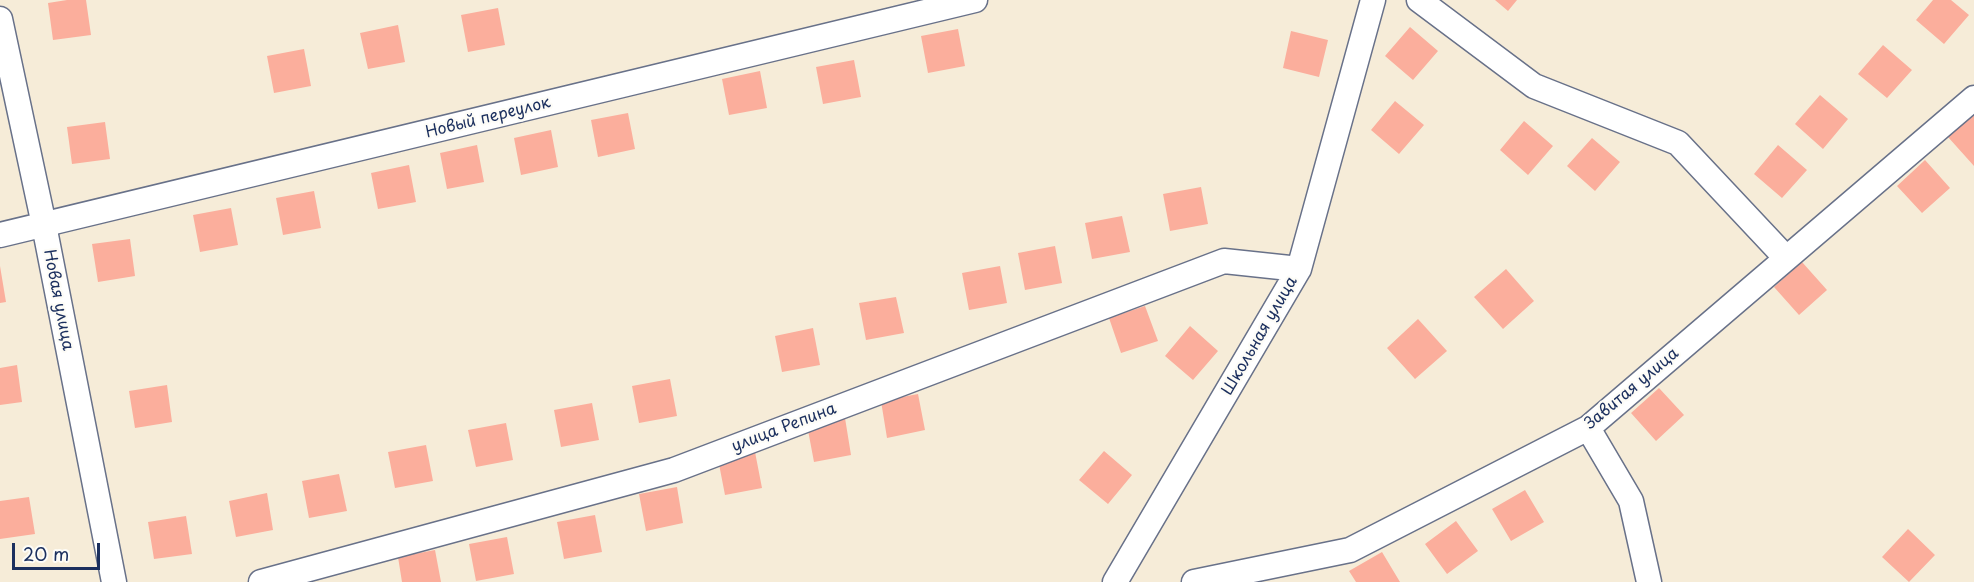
<!DOCTYPE html>
<html>
<head>
<meta charset="utf-8">
<style>
	body { margin:0 }
	#map { position:relative; width:1974px; height:582px; overflow:hidden; background:#f6ecd8; font-family:"Playpen Sans",sans-serif }
	canvas { display:block }
	.scale { position:absolute; left:12px; top:543px; width:88px; height:27px; box-sizing:border-box; border:3px solid #1b2f5e; border-top:0; padding-left:8px; font-size:18px; line-height:21px; white-space:nowrap; color:#1b2f5e; -webkit-text-stroke:4px #fdfcf7; paint-order:stroke }
</style>
</head>
<body>
<div id="map">
<canvas width="1974" height="582"></canvas>
<div class="scale">20 m</div>
</div>
<script>
const context = document.querySelector('canvas').getContext('2d');
context.lineJoin = 'round';
function paint(path, color) {
  context.fillStyle = color;
  context.fill(path, 'evenodd');
}
function toPath(rows) {
  const path = new Path2D();
  for (const r of rows) {
    path.moveTo(r[0], r[1]);
    for (let i = 2; i < r.length; i += 2) path.lineTo(r[i], r[i + 1]);
  }
  return path;
}
function trace(path, color, width, dash) {
  context.strokeStyle = color;
  context.lineWidth = width;
  context.lineCap = dash ? 'butt' : 'round';
  context.setLineDash(dash || []);
  context.stroke(path);
}
function drawText(font, color, halo, rows, align = 'center') {
  context.font = font + ' "Playpen Sans",sans-serif';
  context.lineWidth = 4.5;
  context.setLineDash([]);
  context.textBaseline = 'middle';
  context.strokeStyle = halo;
  context.fillStyle = color;
  for (const [text, x, y, turn = 0] of rows) {
    context.save();
    context.translate(x, y);
    context.rotate((+turn || 0) * Math.PI / 180);
    context.textAlign = isNaN(turn) ? turn : align;
    if (halo) context.strokeText(text, 0, 0);
    context.fillText(text, 0, 0);
    context.restore();
  }
}
paint(toPath([
	[67,0,86,0,91,35,53,40,48,3],
	[1495,0,1517,0,1508,11],
	[1933,0,1951,0,1969,15,1944,44,1916,20],
	[498,8,505,45,468,52,461,15],
	[398,25,405,62,368,69,360,33],
	[1410,27,1438,51,1413,80,1385,56],
	[958,29,965,66,928,73,921,36],
	[1291,31,1328,40,1319,77,1283,68],
	[1883,45,1912,70,1887,98,1858,74],
	[304,49,311,86,274,93,267,56],
	[854,60,861,97,823,104,816,67],
	[760,71,767,108,729,115,722,79],
	[1820,95,1848,119,1823,149,1795,124],
	[1395,101,1424,125,1399,154,1371,130],
	[628,113,635,149,598,157,591,120],
	[1974,114,1974,166,1948,137],
	[1524,121,1553,146,1528,175,1500,150],
	[105,122,110,159,72,164,67,127],
	[551,130,558,167,521,175,514,138],
	[1592,138,1620,162,1595,191,1567,166],
	[477,145,484,182,447,189,440,153],
	[1778,145,1807,170,1782,198,1754,174],
	[1925,160,1950,188,1922,213,1897,186],
	[409,165,416,202,378,209,371,173],
	[1201,187,1208,224,1170,231,1163,194],
	[314,191,321,228,283,235,276,198],
	[231,208,238,245,200,252,193,215],
	[1122,216,1130,252,1092,259,1085,223],
	[130,239,135,276,98,282,92,244],
	[1055,246,1062,283,1025,290,1018,253],
	[1802,262,1827,290,1799,315,1774,287],
	[0,266,6,302,0,303],
	[1000,266,1007,303,969,310,962,273],
	[1506,269,1534,301,1503,329,1474,297],
	[896,297,904,333,866,340,859,303],
	[1145,306,1158,341,1121,353,1109,318],
	[1418,319,1447,351,1415,379,1387,348],
	[1190,326,1218,351,1193,380,1165,356],
	[813,328,820,365,782,372,775,336],
	[17,365,22,402,0,405,0,368],
	[670,379,677,416,639,423,632,386],
	[167,385,172,422,135,428,129,391],
	[1659,388,1684,415,1656,441,1631,413],
	[918,394,925,430,887,438,881,401],
	[592,403,599,440,561,447,554,410],
	[845,418,851,455,814,462,807,425],
	[506,423,513,460,476,467,468,430],
	[426,445,433,481,395,488,388,452],
	[1104,451,1132,475,1108,504,1079,480],
	[755,452,762,488,725,495,718,459],
	[339,474,347,511,309,518,302,481],
	[677,487,683,523,646,531,639,494],
	[1525,490,1544,522,1511,541,1492,509],
	[267,493,273,530,236,537,229,501],
	[29,497,35,534,0,539,0,501],
	[595,515,602,552,564,559,557,522],
	[186,516,192,554,154,559,148,522],
	[1456,521,1478,551,1447,574,1425,544],
	[1908,529,1935,555,1909,582,1882,557],
	[507,537,514,574,476,581,469,544],
	[435,550,441,582,402,582,398,557],
	[1382,552,1400,582,1356,582,1349,571]
]), '#fbae9c');
const minor = toPath([
	[1419,0,1534,86,1678,143,1786,258],
	[0,19,44,225,114,582],
	[0,235,975,0],
	[1588,428,1631,501,1649,582],
	[261,582,674,470,1224,261,1299,269],
	[1115,582,1299,269,1373,0],
	[1194,582,1350,550,1588,428,1974,98]
]);
trace(minor, '#687189', 27);
trace(minor, '#fff', 24);
drawText('16px', '#1b2f5e', '#fdfcf7', [
	["Новый переулок",488,118,-14],
	["Новая улица",58,300,79],
	["Школьная улица",1260,336,-60],
	["Завитая улица",1632,389,-40],
	["улица Репина",784,428,-21]
]);
</script>
</body>
</html>
